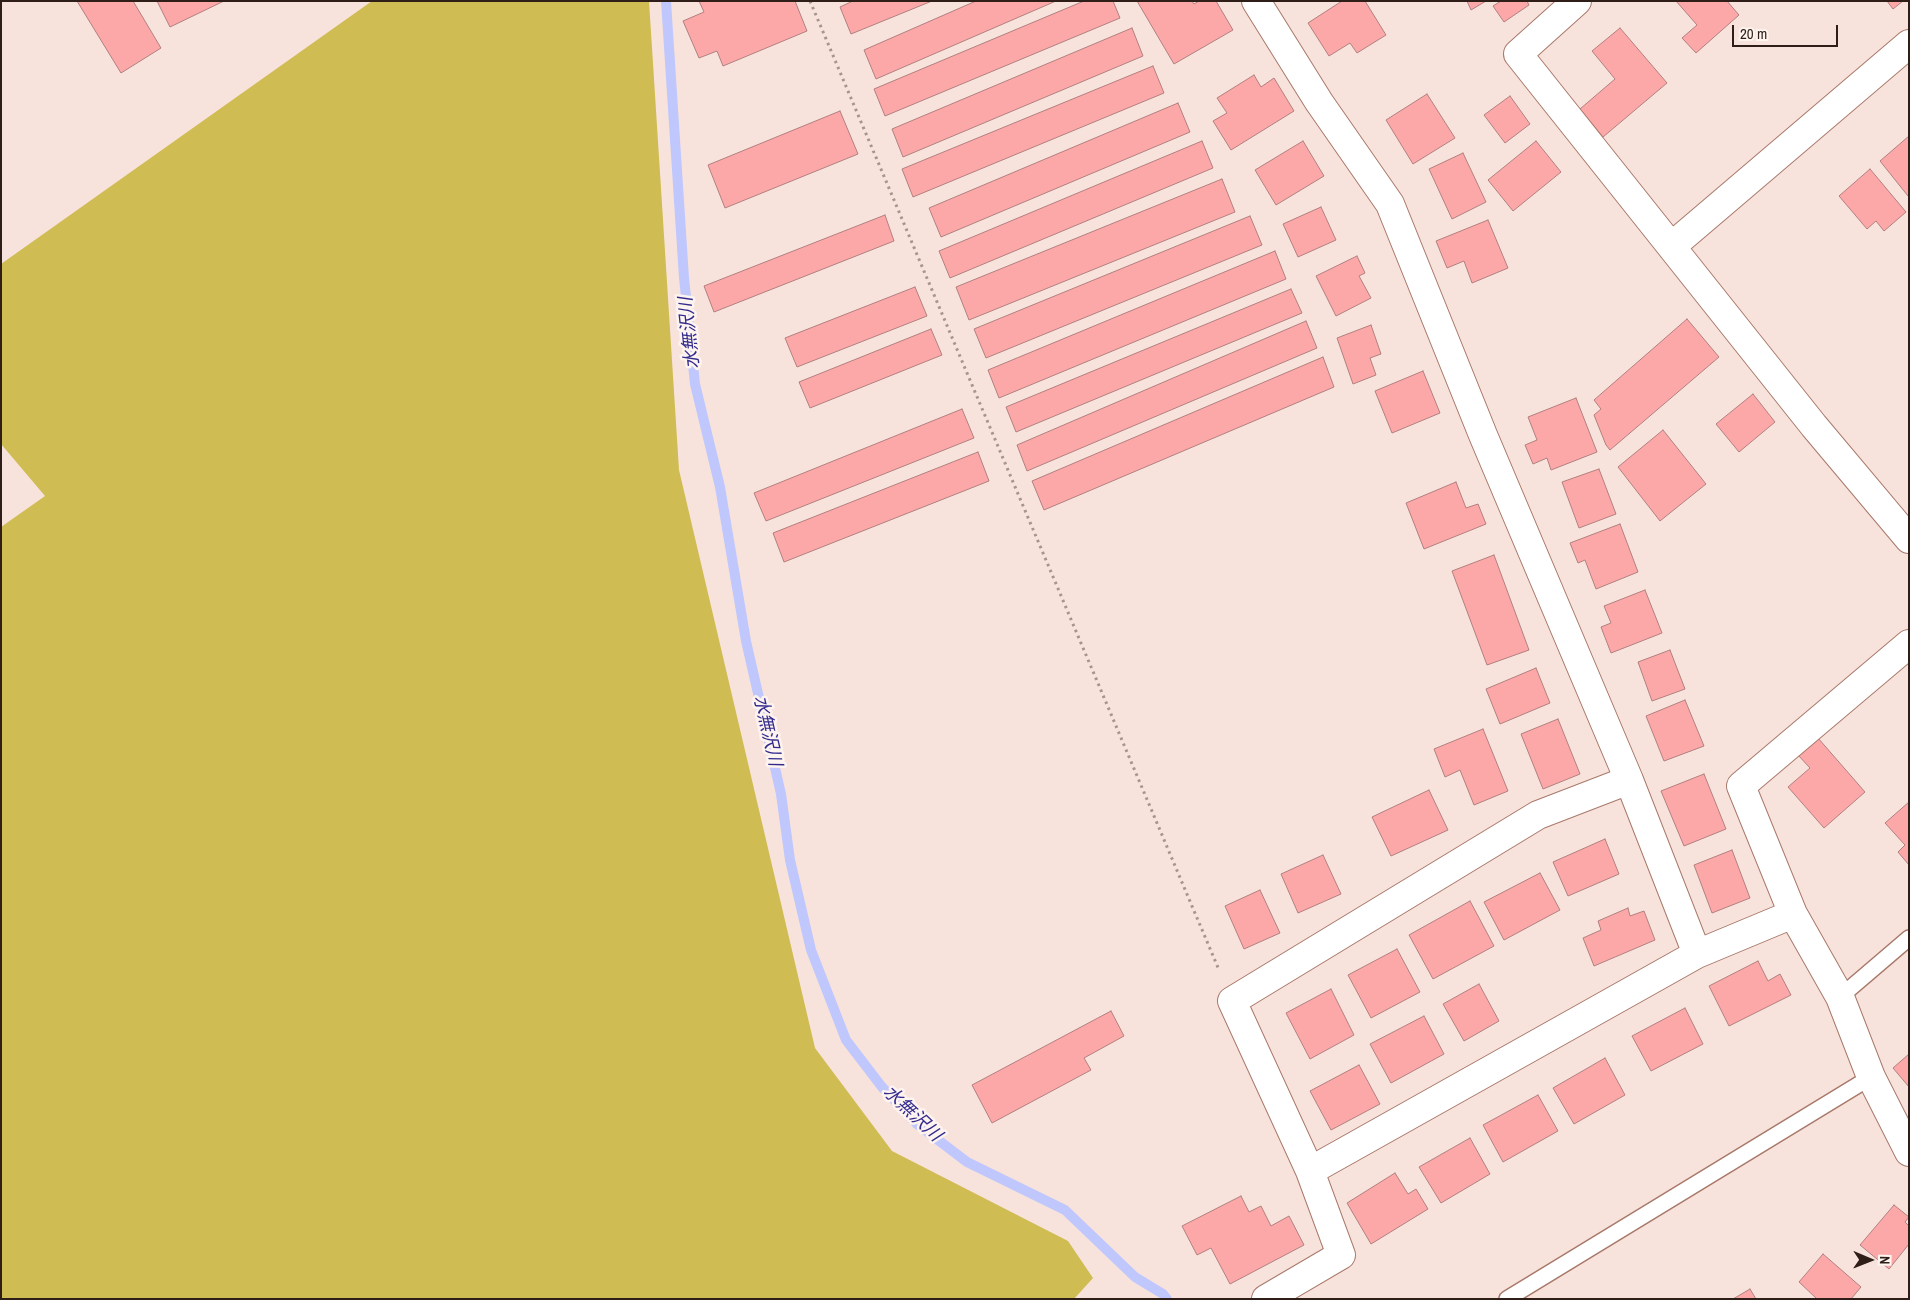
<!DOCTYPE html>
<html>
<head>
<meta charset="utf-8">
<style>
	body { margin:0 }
	#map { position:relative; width:1910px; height:1300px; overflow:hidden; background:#f8e3dc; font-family:"Archivo Narrow",sans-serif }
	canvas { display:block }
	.frame { position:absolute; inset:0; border:2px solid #2f1d17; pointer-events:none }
	.north { position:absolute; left:1845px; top:1235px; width:50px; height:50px; -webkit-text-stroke:4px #fdf3ef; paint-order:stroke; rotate:91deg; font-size:14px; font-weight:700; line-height:20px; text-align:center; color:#2f1d17 }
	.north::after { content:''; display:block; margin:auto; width:18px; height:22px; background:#2f1d17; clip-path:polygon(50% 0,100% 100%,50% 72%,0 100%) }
	.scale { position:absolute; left:1732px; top:25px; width:106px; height:22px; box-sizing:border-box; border:2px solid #2f1d17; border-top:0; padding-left:6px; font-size:15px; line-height:18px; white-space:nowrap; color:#2f1d17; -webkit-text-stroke:4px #fdf3ef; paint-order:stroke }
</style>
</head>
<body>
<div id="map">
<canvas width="1910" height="1300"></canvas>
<div class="frame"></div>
<div class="north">N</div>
<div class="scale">20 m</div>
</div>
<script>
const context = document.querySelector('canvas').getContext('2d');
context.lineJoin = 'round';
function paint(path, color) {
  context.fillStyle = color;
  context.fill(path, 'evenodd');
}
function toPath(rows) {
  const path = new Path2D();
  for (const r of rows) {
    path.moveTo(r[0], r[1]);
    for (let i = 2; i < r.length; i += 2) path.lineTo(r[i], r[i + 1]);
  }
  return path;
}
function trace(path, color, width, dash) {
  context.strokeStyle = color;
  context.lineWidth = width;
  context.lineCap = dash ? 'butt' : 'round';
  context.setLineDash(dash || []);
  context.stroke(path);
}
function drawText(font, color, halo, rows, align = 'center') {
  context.font = font + ' "Archivo Narrow","Noto Sans JP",sans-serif';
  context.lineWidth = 5;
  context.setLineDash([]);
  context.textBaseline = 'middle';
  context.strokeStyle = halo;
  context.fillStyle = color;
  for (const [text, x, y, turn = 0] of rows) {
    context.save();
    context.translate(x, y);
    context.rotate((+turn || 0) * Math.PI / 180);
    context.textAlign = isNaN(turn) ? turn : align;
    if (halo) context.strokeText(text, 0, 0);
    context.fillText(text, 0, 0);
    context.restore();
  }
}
paint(toPath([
	[372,1,649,1,679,470,815,1048,892,1151,1068,1241,1093,1278,1074,1299,1,1299,1,527,45,496,1,444,1,264]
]), '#cfbc53');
trace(toPath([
	[666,1,684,278,695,384,720,487,746,641,781,794,790,860,811,950,846,1040,882,1087,917,1124,967,1162,1065,1210,1135,1277,1163,1294,1167,1299]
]), '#c0c7fd', 10);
const building = toPath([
	[77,1,133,1,161,48,121,73,77,1],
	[157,1,224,1,170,27,157,1],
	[699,1,795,1,807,31,723,66,717,51,699,58,683,21,704,12,699,1],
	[853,1,932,1,851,34,840,7,853,1],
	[976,1,1056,1,876,79,864,50,976,1],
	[1084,1,1113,1,1120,18,885,116,874,89,1084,1],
	[1137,1,1192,1,1194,4,1199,1,1216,1,1233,30,1174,64,1137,1],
	[1342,1,1365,1,1386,35,1357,53,1350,43,1329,56,1308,23,1342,1],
	[1467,1,1486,1,1471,10,1467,1],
	[1501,1,1527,1,1529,5,1504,22,1493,6,1501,1],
	[1676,1,1727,1,1739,15,1696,53,1682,38,1697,25,1676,1],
	[1887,1,1903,1,1893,9,1887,1],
	[1132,28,1143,56,903,157,892,129,1132,28],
	[1620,28,1667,83,1603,137,1580,109,1615,79,1592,51,1620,28],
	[1153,66,1164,93,913,197,902,169,1153,66],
	[1254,75,1261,87,1274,78,1294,111,1231,150,1213,121,1227,113,1217,98,1254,75],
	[1427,94,1455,138,1413,164,1386,120,1427,94],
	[1510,96,1530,124,1505,143,1484,115,1510,96],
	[1178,103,1190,132,941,237,929,208,1178,103],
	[840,111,858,154,725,208,708,165,840,111],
	[1909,136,1909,196,1908,196,1880,161,1909,136],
	[1202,141,1213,168,950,278,939,251,1202,141],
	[1303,141,1324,176,1276,205,1255,170,1303,141],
	[1536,141,1561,172,1513,211,1488,180,1536,141],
	[1463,153,1486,202,1452,219,1429,169,1463,153],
	[1870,169,1906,212,1884,231,1876,221,1867,229,1839,196,1870,169],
	[1222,179,1235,212,969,320,956,287,1222,179],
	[1321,207,1336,240,1298,257,1283,224,1321,207],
	[885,215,894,241,714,312,704,286,885,215],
	[1250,216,1262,245,986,358,974,329,1250,216],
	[1488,220,1508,268,1472,283,1464,261,1447,268,1436,241,1488,220],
	[1275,251,1286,279,999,398,988,370,1275,251],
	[1357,256,1365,273,1359,276,1371,298,1336,316,1316,276,1357,256],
	[915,287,927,316,797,367,785,338,915,287],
	[1291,289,1302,313,1016,432,1006,407,1291,289],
	[1687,319,1719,357,1610,450,1606,445,1594,415,1601,409,1594,400,1687,319],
	[1306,321,1317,348,1027,471,1017,445,1306,321],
	[1371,325,1381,354,1370,358,1376,375,1353,384,1337,338,1371,325],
	[931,329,942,355,810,408,799,382,931,329],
	[1323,357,1334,387,1044,510,1032,481,1323,357],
	[1423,371,1440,413,1392,433,1375,391,1423,371],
	[1753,394,1775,422,1739,452,1716,424,1753,394],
	[1576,398,1597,452,1551,470,1547,458,1533,464,1525,445,1537,440,1528,417,1576,398],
	[962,409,974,438,766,521,754,493,962,409],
	[1663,430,1706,484,1660,521,1618,467,1663,430],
	[978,452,989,481,784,562,773,533,978,452],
	[1599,469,1616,514,1579,528,1562,482,1599,469],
	[1456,482,1466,508,1478,504,1486,524,1424,549,1406,503,1456,482],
	[1620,524,1638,572,1596,589,1585,560,1578,563,1570,543,1620,524],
	[1494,555,1529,650,1487,665,1452,571,1494,555],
	[1645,590,1662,633,1611,653,1601,627,1611,623,1604,606,1645,590],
	[1670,650,1685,689,1652,701,1638,662,1670,650],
	[1536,668,1550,703,1500,724,1486,689,1536,668],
	[1685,700,1704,746,1664,761,1646,716,1685,700],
	[1558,719,1580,774,1543,789,1521,734,1558,719],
	[1483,729,1508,791,1474,805,1460,770,1445,777,1434,749,1483,729],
	[1818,738,1865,792,1824,828,1788,787,1810,768,1798,755,1818,738],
	[1704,774,1726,829,1684,846,1661,791,1704,774],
	[1429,790,1448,830,1391,856,1372,817,1429,790],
	[1909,802,1909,865,1898,852,1905,845,1885,823,1909,802],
	[1605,839,1619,874,1568,896,1553,862,1605,839],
	[1732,850,1750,898,1712,913,1694,865,1732,850],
	[1323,855,1341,894,1298,913,1281,874,1323,855],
	[1540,873,1560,910,1504,940,1484,902,1540,873],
	[1260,890,1280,933,1244,949,1225,906,1260,890],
	[1470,901,1494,946,1433,979,1409,935,1470,901],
	[1628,908,1630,916,1644,911,1655,940,1594,966,1583,938,1601,930,1598,921,1628,908],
	[1397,949,1420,992,1371,1018,1348,975,1397,949],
	[1758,961,1768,981,1780,974,1791,995,1729,1026,1709,986,1758,961],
	[1479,984,1499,1021,1464,1041,1443,1004,1479,984],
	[1331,989,1354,1035,1310,1059,1286,1013,1331,989],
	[1685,1008,1703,1044,1651,1071,1632,1036,1685,1008],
	[1111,1011,1124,1036,1084,1058,1091,1070,992,1123,972,1085,1111,1011],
	[1424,1016,1444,1054,1391,1083,1370,1044,1424,1016],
	[1909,1054,1909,1087,1893,1068,1909,1054],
	[1605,1058,1625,1095,1574,1124,1553,1088,1605,1058],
	[1359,1065,1380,1104,1331,1130,1310,1091,1359,1065],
	[1538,1095,1558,1131,1503,1162,1483,1125,1538,1095],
	[1470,1138,1490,1174,1441,1203,1419,1167,1470,1138],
	[1395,1173,1408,1194,1416,1189,1428,1209,1371,1244,1347,1203,1395,1173],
	[1241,1196,1249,1212,1261,1206,1271,1226,1289,1216,1304,1245,1230,1284,1211,1248,1197,1255,1182,1226,1241,1196],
	[1894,1205,1909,1217,1905,1222,1909,1226,1909,1244,1889,1269,1860,1245,1894,1205],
	[1823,1254,1861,1287,1851,1299,1817,1299,1799,1282,1823,1254],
	[1750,1289,1756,1299,1733,1299,1750,1289]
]);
paint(building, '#fda8a8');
trace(building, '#b17f7e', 1);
const lane = toPath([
	[1840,997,1909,938],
	[1507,1299,1871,1077]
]);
const street = toPath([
	[1256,1,1319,102,1390,204,1483,435,1629,780,1697,954],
	[1577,1,1518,54,1814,426,1909,539],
	[1672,246,1909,44],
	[1909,644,1741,786,1793,914,1840,997,1871,1077,1909,1152],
	[1629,780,1538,815,1232,1001,1310,1171,1697,954,1793,914],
	[1266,1299,1341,1255,1310,1171]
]);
trace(lane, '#a8796a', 18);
trace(street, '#a8796a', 30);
trace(toPath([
	[810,1,1219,970]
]), '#a8948d', 3, [2.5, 4]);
trace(lane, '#fff', 15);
trace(street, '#fff', 28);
drawText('italic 18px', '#322a8d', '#fdf3ef', [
	["水無沢川",690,333,-96],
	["水無沢川",767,731,77],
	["水無沢川",912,1114,43]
]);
</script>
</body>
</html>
